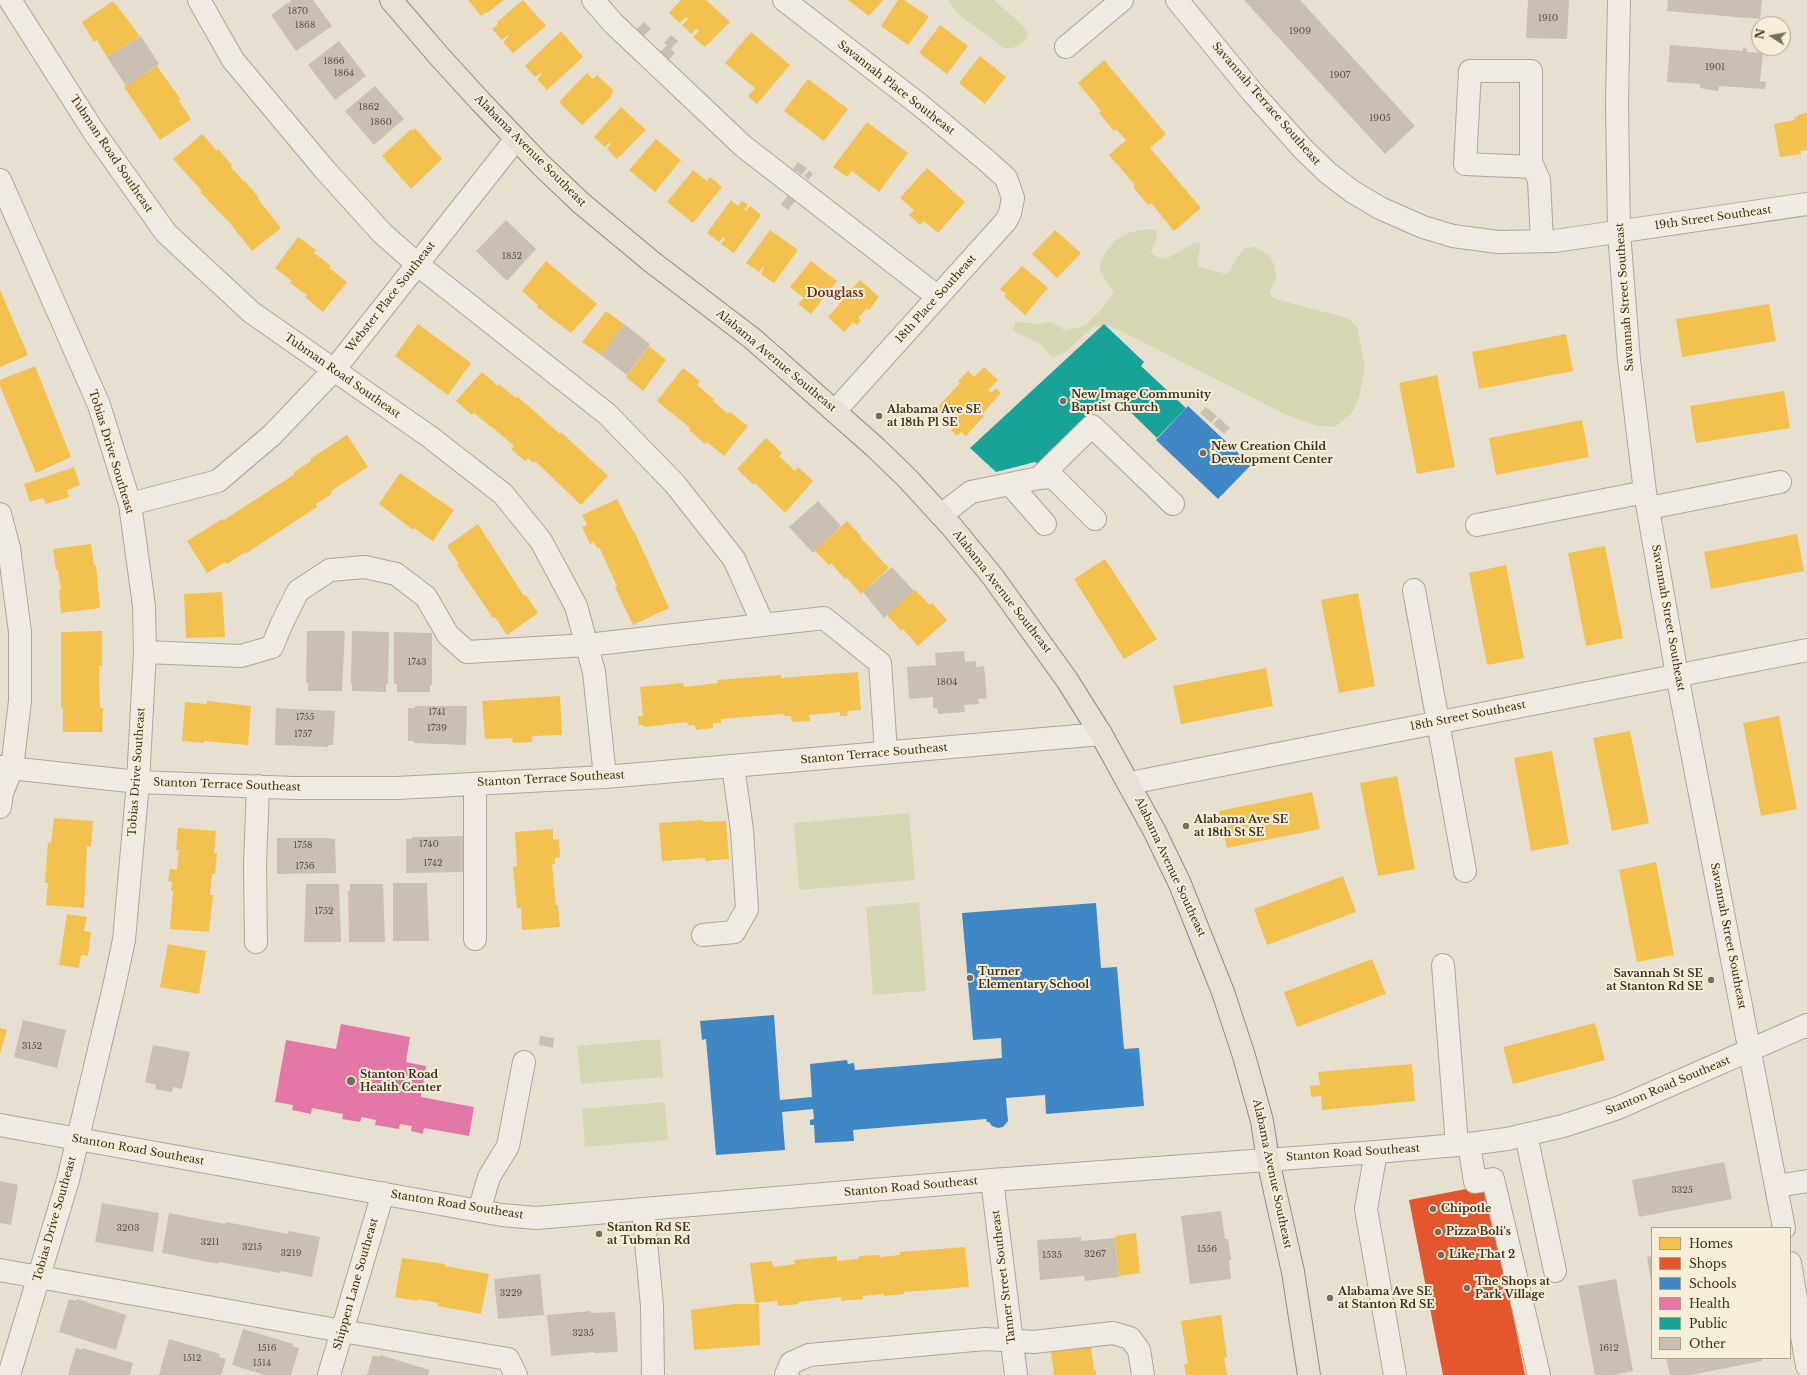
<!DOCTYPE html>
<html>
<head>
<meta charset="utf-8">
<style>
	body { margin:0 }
	#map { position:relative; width:1807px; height:1375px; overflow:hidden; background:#e7e0d1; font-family:"Libre Baskerville",serif }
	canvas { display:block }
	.legend { position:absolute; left:1651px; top:1227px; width:140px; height:132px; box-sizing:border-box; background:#f7eed8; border:1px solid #ada18e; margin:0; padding:5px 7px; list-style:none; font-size:12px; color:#3d2e20 }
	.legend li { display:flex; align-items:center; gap:8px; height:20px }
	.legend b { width:20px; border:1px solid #ada18e }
	.north { position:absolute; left:1751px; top:16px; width:40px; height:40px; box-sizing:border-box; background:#f7eed8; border:1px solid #ada18e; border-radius:50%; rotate:281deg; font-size:11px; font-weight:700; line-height:16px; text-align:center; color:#3d2e20 }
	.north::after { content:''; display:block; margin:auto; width:14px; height:18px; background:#786c5e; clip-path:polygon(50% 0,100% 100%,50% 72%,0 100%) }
</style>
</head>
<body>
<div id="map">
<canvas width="1807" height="1375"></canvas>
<ul class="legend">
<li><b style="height:11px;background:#f2c14e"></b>Homes</li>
<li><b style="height:11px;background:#e4572e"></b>Shops</li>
<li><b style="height:11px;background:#3f88c5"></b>Schools</li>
<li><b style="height:11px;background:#e377a8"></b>Health</li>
<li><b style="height:11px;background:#17a398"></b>Public</li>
<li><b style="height:11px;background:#cbbfb2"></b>Other</li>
</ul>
<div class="north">N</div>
</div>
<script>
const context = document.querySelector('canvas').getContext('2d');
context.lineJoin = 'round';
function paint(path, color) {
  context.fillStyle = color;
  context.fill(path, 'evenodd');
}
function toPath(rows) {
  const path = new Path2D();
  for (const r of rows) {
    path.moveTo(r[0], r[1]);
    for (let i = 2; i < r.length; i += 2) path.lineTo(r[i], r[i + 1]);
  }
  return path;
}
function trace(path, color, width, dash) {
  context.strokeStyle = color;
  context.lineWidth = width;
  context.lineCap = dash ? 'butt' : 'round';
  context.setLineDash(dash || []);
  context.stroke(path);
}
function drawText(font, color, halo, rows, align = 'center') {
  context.font = font + ' "Libre Baskerville",serif';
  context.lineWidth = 4;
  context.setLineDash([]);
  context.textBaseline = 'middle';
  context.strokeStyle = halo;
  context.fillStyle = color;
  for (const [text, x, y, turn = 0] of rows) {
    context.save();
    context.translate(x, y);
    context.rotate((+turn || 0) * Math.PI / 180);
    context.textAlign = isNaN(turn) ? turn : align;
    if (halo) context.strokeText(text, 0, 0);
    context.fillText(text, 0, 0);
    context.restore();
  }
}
paint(toPath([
	[948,0,994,0,1024,27,1028,33,1028,37,1018,46,1011,48,1004,48,959,15],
	[1146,229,1156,230,1157,239,1151,252,1154,255,1162,259,1168,258,1196,242,1201,243,1197,263,1199,267,1226,274,1231,269,1237,257,1245,248,1255,247,1270,256,1275,267,1276,278,1270,291,1271,296,1275,299,1348,318,1357,327,1365,367,1359,397,1352,413,1335,427,1317,426,1287,415,1111,326,1094,326,1064,353,1052,357,1039,343,1016,332,1012,329,1015,323,1019,322,1040,324,1051,322,1061,327,1064,331,1084,326,1101,310,1110,298,1113,291,1100,271,1100,262,1109,248,1117,239,1131,232],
	[909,813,915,880,799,890,794,823],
	[919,902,926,991,873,995,866,907],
	[660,1039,663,1077,581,1084,577,1046],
	[665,1102,668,1140,585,1147,582,1109]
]), '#d6d7b3');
paint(toPath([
	[468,0,504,0,487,13,486,12,481,16],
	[523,0,546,26,513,53,503,42,509,36,508,35,502,40,492,29,498,24,497,22],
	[681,0,706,0,730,22,705,47,693,37,699,31,697,28,691,34,682,25,688,19,686,17,680,23,669,13],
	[848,0,883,0,869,16],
	[898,0,904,0,929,17,908,45,881,26],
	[113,1,140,36,107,57,97,40,94,42,82,22],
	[940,25,968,46,947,74,919,53],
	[561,31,583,57,547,90,537,79,542,74,541,73,535,77,525,66],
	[751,32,790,65,757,104,748,96,755,88,725,63],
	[980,56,1006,77,985,104,959,83],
	[1104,60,1166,134,1150,148,1201,208,1174,231,1151,203,1148,205,1133,187,1135,185,1109,155,1126,140,1116,129,1114,131,1099,113,1101,111,1078,83],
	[157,66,181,100,179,101,191,119,160,140,124,87],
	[587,73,593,79,597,75,614,91,610,96,611,97,582,125,559,102],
	[808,79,848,109,824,141,784,111],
	[621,107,646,130,617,159,607,149,611,143,610,142,605,147,594,137],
	[1807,113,1807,150,1800,151,1801,154,1780,157,1774,124,1795,120,1794,117,1798,117,1798,115],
	[867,122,908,153,879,192,852,171,847,177,833,167],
	[415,128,442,159,411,189,382,156,411,129,412,131],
	[202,134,217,151,218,149,232,165,231,167,244,182,245,181,259,198,258,199,281,228,252,251,229,222,200,192,202,191,173,159],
	[656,139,681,160,655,192,629,170],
	[927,168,965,202,938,233,924,221,920,225,909,215,914,210,900,198],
	[693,170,707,181,710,177,722,187,693,223,667,202],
	[731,200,738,206,742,201,748,205,744,210,746,211,750,206,761,215,734,253,721,244,725,239,723,237,719,242,707,233],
	[770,230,798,250,774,283,761,274,764,268,763,267,759,272,746,263],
	[1055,230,1081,253,1057,278,1032,254],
	[298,237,316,250,314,253,331,266,329,268,347,282,323,312,305,297,307,295,290,283,292,281,275,268],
	[546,261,597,304,571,333,537,307,538,305,522,291],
	[811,261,837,281,811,314,798,304,804,298,790,287],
	[1022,266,1048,288,1025,315,1004,296,1006,294,1000,289],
	[860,280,879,297,869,310,867,308,858,318,861,320,857,325,853,322,844,332,828,317],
	[0,290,28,355,0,367],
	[1769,304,1776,341,1682,357,1676,319],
	[606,311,624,324,601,355,582,342],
	[418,324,471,363,448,395,395,356],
	[1566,334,1573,371,1479,389,1472,352],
	[649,346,666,360,643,391,626,377],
	[35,366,71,457,36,473,0,386,0,380],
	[984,367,998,380,988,390,991,393,996,388,1001,393,982,414,984,416,966,436,961,432,957,436,951,430,955,426,936,409,960,383,958,381,968,371,974,377],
	[683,368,700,381,697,385,714,399,713,401,728,414,730,412,748,426,724,456,707,442,705,444,689,430,690,428,657,401],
	[482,372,498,386,499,384,516,398,517,396,560,434,561,432,608,476,581,505,535,461,533,463,528,458,525,461,511,449,514,446,491,426,491,427,474,413,472,415,456,401],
	[1437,375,1455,467,1417,474,1399,383],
	[1784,391,1790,428,1696,443,1690,406],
	[1582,420,1589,457,1496,475,1489,438],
	[347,435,368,467,331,491,332,494,316,504,317,507,245,554,245,552,227,564,225,562,207,573,187,541,222,519,224,520,295,474,294,472,311,461,310,459],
	[766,438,782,453,779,456,795,471,798,467,813,481,785,513,755,483,754,485,737,469],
	[74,467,80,485,67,490,69,497,46,504,43,498,30,502,24,484],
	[400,473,454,510,433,541,414,528,413,530,379,504],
	[617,499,633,531,634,531,669,608,633,625,615,587,617,586,599,547,597,548,594,542,590,544,582,527,587,525,582,515],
	[847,521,861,536,860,537,889,568,861,594,847,578,845,579,831,563,829,565,815,551],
	[478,524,524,596,526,595,538,613,507,635,495,617,493,618,457,565,459,564,447,546],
	[1797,534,1804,571,1711,589,1704,552],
	[91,544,94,565,96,565,100,608,61,613,59,590,61,590,58,570,56,570,53,549],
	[1605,546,1623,638,1586,646,1568,553],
	[1105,559,1157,639,1124,659,1074,579],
	[1506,565,1524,658,1487,665,1469,573],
	[915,590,930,605,932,603,947,620,918,646,903,629,901,631,887,615],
	[222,592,225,637,186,638,184,594],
	[1358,593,1375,686,1339,693,1321,600],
	[102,631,102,666,99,666,100,708,103,708,102,732,63,732,63,708,61,709,61,632],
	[1266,668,1273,706,1181,724,1173,686],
	[858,672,861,710,848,711,847,716,840,716,840,712,809,715,810,721,792,722,791,716,784,716,784,714,721,719,721,723,713,723,713,728,696,730,695,725,688,725,687,722,644,727,643,725,639,725,638,716,643,716,640,687,683,683,684,687,718,683,717,680,781,675,781,678],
	[560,696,562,735,532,736,532,742,513,743,512,738,485,739,482,701],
	[207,701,251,706,248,745,204,741,204,743,182,741,185,702,207,704],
	[1779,716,1797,809,1761,816,1743,723],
	[1630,731,1649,823,1612,831,1593,738],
	[1552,751,1569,844,1531,851,1514,758],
	[1397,776,1415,869,1378,876,1360,783],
	[1312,792,1320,829,1227,848,1219,811],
	[54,818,93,821,91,846,87,846,84,908,46,905,48,883,45,883,48,842,51,843],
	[703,820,703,822,726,821,729,859,705,861,705,858,662,861,659,823],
	[178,828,216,831,214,853,217,853,215,874,212,874,210,895,213,895,209,932,170,929,173,891,171,891,172,882,168,881,170,869,177,870,179,850,176,850],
	[553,829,553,840,559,839,560,857,555,858,555,864,552,864,556,905,558,905,560,927,522,930,521,908,517,908,513,867,517,866,515,832],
	[1656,862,1674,955,1637,962,1619,870],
	[1343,876,1356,912,1267,945,1254,909],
	[67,914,87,917,84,931,91,932,88,956,81,955,79,968,59,965],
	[168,944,206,951,199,994,160,987],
	[1372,959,1386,994,1297,1027,1284,992],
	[1595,1023,1605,1060,1513,1084,1503,1047],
	[0,1028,7,1030,0,1054],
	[1412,1064,1415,1101,1322,1110,1321,1096,1311,1097,1310,1086,1320,1085,1318,1072],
	[1136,1233,1140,1273,1119,1276,1115,1236],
	[965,1247,969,1287,904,1292,904,1294,884,1296,884,1294,862,1296,863,1299,841,1301,841,1297,798,1302,799,1304,778,1306,777,1301,755,1303,750,1263,772,1261,773,1267,795,1264,794,1260,837,1256,837,1261,859,1259,859,1256,879,1255,880,1257,900,1255,900,1252],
	[402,1258,445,1264,445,1266,489,1274,481,1314,438,1306,438,1303,418,1299,417,1301,395,1297],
	[735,1304,759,1304,760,1345,694,1350,691,1310],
	[1221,1315,1227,1358,1224,1358,1227,1375,1186,1375,1184,1364,1188,1364,1181,1321],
	[1091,1347,1094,1370,1096,1370,1096,1375,1054,1375,1051,1352]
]), '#f2c14e');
paint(toPath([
	[1487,1185,1525,1375,1443,1375,1409,1200]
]), '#e4572e');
paint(toPath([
	[1188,406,1251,465,1218,499,1156,440],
	[1096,903,1101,968,1117,967,1124,1049,1139,1048,1144,1106,1046,1114,1045,1095,1006,1098,1008,1121,1003,1127,998,1128,992,1126,989,1122,987,1122,986,1119,853,1130,854,1141,815,1143,814,1125,810,1125,810,1120,814,1119,813,1109,782,1112,785,1150,716,1155,706,1039,702,1040,700,1021,774,1015,780,1100,812,1097,810,1064,847,1060,848,1064,854,1063,855,1070,1002,1058,1001,1038,973,1040,962,913]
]), '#3f88c5');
paint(toPath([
	[341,1024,410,1037,406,1062,426,1066,421,1097,474,1107,469,1136,424,1128,423,1134,411,1131,412,1126,400,1124,399,1129,375,1125,376,1120,362,1117,360,1122,342,1119,343,1114,312,1108,311,1114,292,1110,293,1105,275,1102,286,1040,336,1049]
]), '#e377a8');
paint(toPath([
	[1104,324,1144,362,1141,366,1186,408,1157,438,1112,394,1038,464,1035,462,996,472,970,448]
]), '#17a398');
paint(toPath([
	[292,0,313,0,332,26,296,51,271,15],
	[1244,0,1300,0,1415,126,1385,154],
	[1528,0,1569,0,1567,39,1526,38],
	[1668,0,1762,0,1760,19,1667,11],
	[644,22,651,29,643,36,637,29],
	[671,35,678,41,671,49,675,53,665,63,657,55,667,45,664,43],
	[141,36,159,64,126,86,107,57],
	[339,41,366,76,335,100,308,65],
	[1670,45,1743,51,1743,48,1747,49,1747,52,1763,53,1760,81,1766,82,1765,89,1719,86,1718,91,1700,88,1700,84,1667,82],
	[375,86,404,119,374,145,345,111],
	[798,162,807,168,802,175,793,169],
	[809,170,813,174,808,180,804,176],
	[789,193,797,198,788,210,781,205],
	[506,220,536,249,507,281,476,251],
	[624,324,650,344,627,375,601,355],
	[1206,407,1217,416,1211,423,1200,413],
	[1219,418,1230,428,1224,434,1213,424],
	[818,501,841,526,813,553,789,527],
	[892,567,914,591,884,618,863,592],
	[307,631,345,631,342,691,308,691,308,683,306,683],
	[352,631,389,632,388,684,386,684,386,692,352,691,352,684,351,684],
	[394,632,432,633,432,685,430,685,430,692,397,692,397,684,394,684],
	[964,651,965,662,976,661,976,667,984,666,987,698,978,699,979,704,964,705,965,712,938,714,937,708,933,708,933,697,909,699,907,667,936,665,935,653],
	[415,706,467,706,466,745,414,743,414,741,408,741,408,708,415,708],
	[276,708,335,711,333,745,328,745,328,747,275,745],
	[464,836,465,872,406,873,406,839,412,839,412,837],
	[277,838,330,838,329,839,335,839,336,873,277,874],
	[393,883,427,883,429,941,393,941],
	[306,884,339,884,341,942,304,942],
	[350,884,383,884,385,942,349,942,348,891,350,891],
	[23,1020,66,1030,57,1068,14,1057],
	[540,1036,554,1038,553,1048,539,1045],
	[153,1045,190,1052,182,1089,173,1087,172,1092,155,1089,156,1085,145,1082],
	[1724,1162,1732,1199,1639,1217,1632,1180],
	[0,1181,18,1185,11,1225,0,1223],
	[102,1203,159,1213,153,1252,95,1242],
	[1221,1211,1225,1239,1228,1239,1231,1260,1229,1260,1231,1279,1190,1284,1181,1216],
	[169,1213,225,1224,226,1222,288,1234,289,1231,320,1237,312,1277,281,1271,280,1273,219,1262,219,1264,162,1253],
	[1081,1237,1081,1241,1115,1238,1119,1277,1085,1281,1084,1276,1040,1280,1037,1240],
	[1652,1256,1652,1281,1651,1281,1647,1257],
	[540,1274,544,1315,498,1319,494,1279],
	[1616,1279,1633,1371,1614,1375,1595,1375,1578,1286],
	[69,1299,76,1301,77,1299,126,1315,116,1350,59,1332],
	[590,1311,591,1313,615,1312,618,1352,594,1353,594,1352,551,1356,547,1315],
	[243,1329,293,1344,292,1346,299,1348,291,1375,265,1375,232,1365],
	[169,1339,220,1354,219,1357,226,1359,221,1375,159,1375],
	[76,1348,82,1350,83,1348,133,1363,130,1375,68,1375],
	[373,1355,379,1357,380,1355,430,1370,428,1375,367,1375],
	[1666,1358,1762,1358,1762,1361,1691,1375,1670,1375]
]), '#cbbfb2');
const minor = toPath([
	[10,0,94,132,166,233,251,312,430,437,503,494,541,541,576,606,594,672,605,777],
	[199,0,233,60,325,170,382,233,417,264,607,414,675,484,734,559,763,624],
	[593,0,613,23,743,146,938,297],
	[784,0,920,105,987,161,1006,178,1013,198,1010,213,1006,221,835,411],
	[1177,0,1253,93,1303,149,1328,173,1353,192,1380,208,1423,227,1453,236,1498,242,1555,241,1807,204],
	[1619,0,1617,104,1619,232,1629,360,1645,492,1677,675,1784,1228],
	[1066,47,1122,0],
	[1533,167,1465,164,1470,71,1531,71,1531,162,1539,180,1542,241],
	[0,180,99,405,130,504,144,606,145,652,138,782,124,940,113,991,68,1180,9,1375],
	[1039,478,1053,477,1095,519],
	[1010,484,1045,524],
	[130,504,218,481,272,435,334,370,516,139],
	[1649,508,1780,482],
	[0,514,9,548,20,632,20,701,12,768,2,793,0,807],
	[941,515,971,492,1039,478,1092,426,1173,504],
	[1477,525,1645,492],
	[1414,590,1465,871],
	[145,652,241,656,272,647,282,623,298,591,330,570,365,567,396,574,426,597,448,635,467,652,587,645,824,618,880,663,886,752],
	[0,767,138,782,294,788,397,788,605,777,1101,734],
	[1130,783,1807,650],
	[475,784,475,939],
	[703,935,734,932,747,909,742,830,733,766],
	[256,942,255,865,258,786],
	[1443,965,1457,1145],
	[0,1125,502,1215,536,1218,992,1180,1376,1152,1469,1144,1507,1139,1563,1126,1618,1108,1807,1025],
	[1526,1135,1555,1271],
	[1469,1144,1475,1182,1493,1179,1539,1375],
	[1376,1152,1366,1209,1395,1375],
	[992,1180,1016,1375],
	[1777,1186,1807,1181],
	[643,1209,652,1306,653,1375],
	[479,1211,489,1177,508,1146,524,1062],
	[1790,1263,1807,1366],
	[0,1270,342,1331,508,1359,516,1375],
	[329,1375,383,1193],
	[786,1375,791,1363,809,1355,985,1339,1034,1342,1113,1333,1130,1338,1139,1350,1143,1375]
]);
const major = toPath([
	[391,0,439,56,480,101,541,165,581,203,652,262,753,339,876,448,907,478,952,527,993,577,1067,680,1101,734,1155,832,1180,884,1223,992,1244,1056,1262,1121,1268,1160,1293,1272,1309,1375]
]);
trace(minor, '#ada599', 24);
trace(major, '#928b80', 24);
trace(minor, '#efebe3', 22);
trace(major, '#e6e1d4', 22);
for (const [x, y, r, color] of [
	[1063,401,4,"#786c5e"],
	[879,416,4,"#786c5e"],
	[1203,453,4,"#786c5e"],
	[1186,826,4,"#786c5e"],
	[970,978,4,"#786c5e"],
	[1711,980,4,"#786c5e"],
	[351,1081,5,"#786c5e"],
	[1433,1209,4,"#786c5e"],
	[1438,1232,4,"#786c5e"],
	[599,1234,4,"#786c5e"],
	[1441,1255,4,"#786c5e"],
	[1467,1288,4,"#786c5e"],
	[1330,1298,4,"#786c5e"]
]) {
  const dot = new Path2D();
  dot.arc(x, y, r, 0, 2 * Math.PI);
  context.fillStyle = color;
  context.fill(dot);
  trace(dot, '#f7eed8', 1.5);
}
drawText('9px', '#605244', null, [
	["1870",298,11],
	["1910",1548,18],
	["1868",305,25],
	["1909",1300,31],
	["1866",334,61],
	["1901",1715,67],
	["1864",344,73],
	["1907",1340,75],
	["1862",369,107],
	["1905",1380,118],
	["1860",381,122],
	["1852",512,256],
	["1743",417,662],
	["1804",947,682],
	["1741",437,712],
	["1755",305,717],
	["1739",437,728],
	["1757",303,734],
	["1740",429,844],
	["1758",303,845],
	["1742",433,863],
	["1756",305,866],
	["1752",324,911],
	["3152",32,1046],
	["3325",1682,1190],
	["3203",128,1228],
	["3211",210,1242],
	["3215",252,1247],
	["1556",1207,1249],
	["3219",291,1253],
	["3267",1095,1254],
	["1535",1052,1255],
	["3229",511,1293],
	["3235",583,1333],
	["1516",267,1348],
	["1612",1609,1348],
	["1512",192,1358],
	["1514",262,1363]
]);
drawText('11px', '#3d2e20', '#f7eed8', [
	["Savannah Place Southeast",896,88,38],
	["Savannah Terrace Southeast",1266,104,49],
	["Alabama Avenue Southeast",530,151,45],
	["Tubman Road Southeast",111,154,56],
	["19th Street Southeast",1713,218,-8],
	["Webster Place Southeast",391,297,-52],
	["Savannah Street Southeast",1625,297,-94],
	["18th Place Southeast",936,299,-48],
	["Alabama Avenue Southeast",776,361,40],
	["Tubman Road Southeast",342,376,35],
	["Tobias Drive Southeast",111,452,73],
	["Alabama Avenue Southeast",1002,592,52],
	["Savannah Street Southeast",1668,618,80],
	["18th Street Southeast",1468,716,-11],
	["Stanton Terrace Southeast",874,754,-5],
	["Tobias Drive Southeast",137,772,-86],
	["Stanton Terrace Southeast",551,779,-3],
	["Stanton Terrace Southeast",227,785,2],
	["Alabama Avenue Southeast",1170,867,65],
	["Savannah Street Southeast",1728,936,79],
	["Stanton Road Southeast",1668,1086,-23],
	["Stanton Road Southeast",138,1150,10],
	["Stanton Road Southeast",1353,1153,-4],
	["Alabama Avenue Southeast",1272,1174,78],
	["Stanton Road Southeast",911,1187,-5],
	["Stanton Road Southeast",457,1205,9],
	["Tobias Drive Southeast",55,1219,-74],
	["Tanner Street Southeast",1004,1277,-97],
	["Shippen Lane Southeast",356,1284,-74]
]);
drawText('bold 11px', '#3d2e20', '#f7eed8', [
	["New Image Community",1071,395],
	["Baptist Church",1071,408],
	["Alabama Ave SE",887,410],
	["at 18th Pl SE",887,423],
	["New Creation Child",1211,447],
	["Development Center",1211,460],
	["Alabama Ave SE",1194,820],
	["at 18th St SE",1194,833],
	["Turner",978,972],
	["Elementary School",978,985],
	["Savannah St SE",1703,974,"right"],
	["at Stanton Rd SE",1703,987,"right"],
	["Stanton Road",360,1075],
	["Health Center",360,1088],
	["Chipotle",1441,1209],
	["Stanton Rd SE",607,1228],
	["at Tubman Rd",607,1241],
	["Pizza Boli's",1446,1232],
	["Like That 2",1449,1255],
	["The Shops at",1475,1282],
	["Park Village",1475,1295],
	["Alabama Ave SE",1338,1292],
	["at Stanton Rd SE",1338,1305]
], 'left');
drawText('bold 12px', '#6b2e1e', '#f7eed8', [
	["Douglass",835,294]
]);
</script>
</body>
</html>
